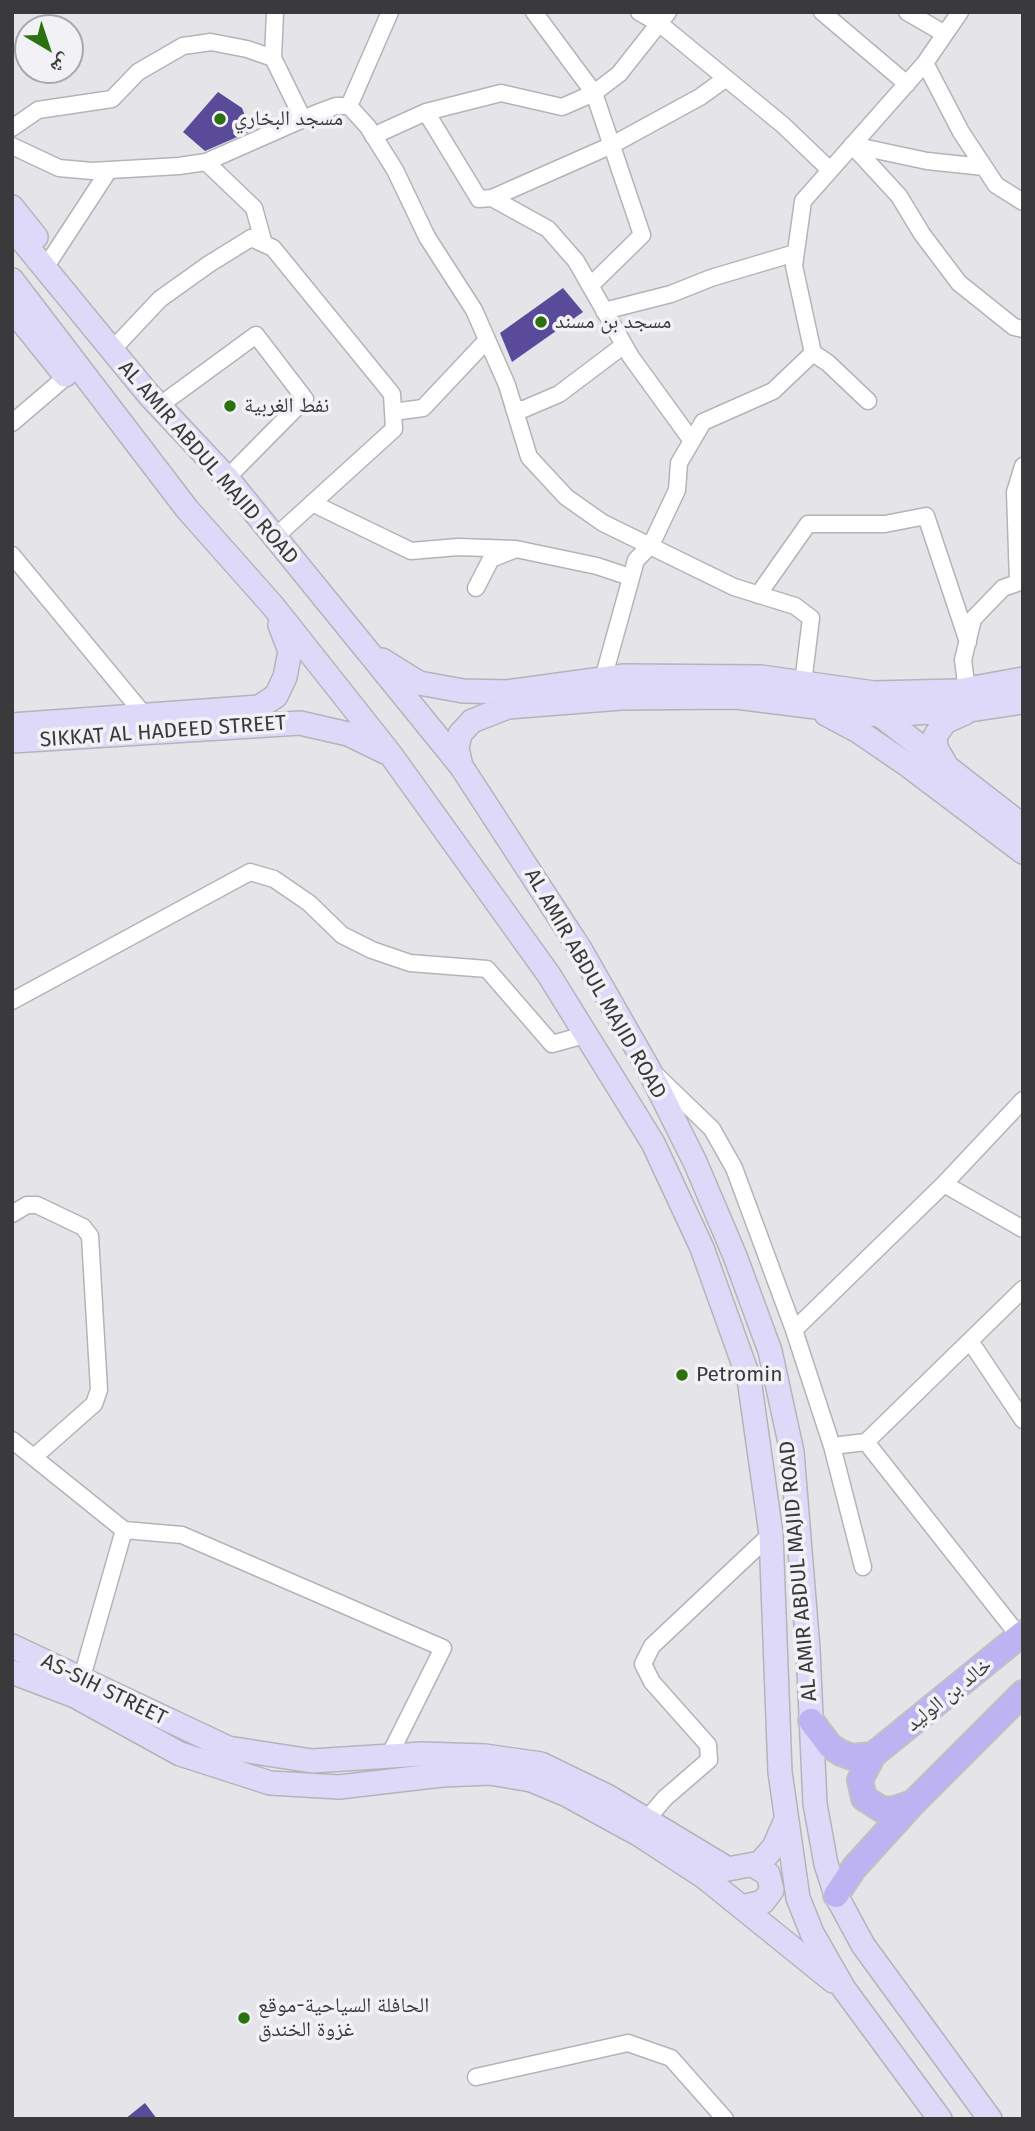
<!DOCTYPE html>
<html>
<head>
<meta charset="utf-8">
<style>
	body { margin:0 }
	#map { position:relative; width:1035px; height:2131px; overflow:hidden; background:#e5e4e9; font-family:"Fira Sans","Noto Naskh Arabic",sans-serif }
	canvas { display:block }
	.frame { position:absolute; inset:0; border:14px solid #3a3a3c; pointer-events:none }
	.north { position:absolute; left:14px; top:14px; width:70px; height:70px; box-sizing:border-box; background:#f2f2f6; border:2px solid #a8a8ac; border-radius:50%; rotate:141deg; font-size:19px; font-weight:700; line-height:28px; text-align:center; color:#3a3a3c }
	.north::after { content:''; display:block; margin:auto; width:24px; height:32px; background:#2b7110; clip-path:polygon(50% 0,100% 100%,50% 72%,0 100%) }
</style>
</head>
<body>
<div id="map">
<canvas width="1035" height="2131"></canvas>
<div class="frame"></div>
<div class="north">ش</div>
</div>
<script>
const context = document.querySelector('canvas').getContext('2d');
context.lineJoin = 'round';
function paint(path, color) {
  context.fillStyle = color;
  context.fill(path, 'evenodd');
}
function toPath(rows) {
  const path = new Path2D();
  for (const r of rows) {
    path.moveTo(r[0], r[1]);
    for (let i = 2; i < r.length; i += 2) path.lineTo(r[i], r[i + 1]);
  }
  return path;
}
function trace(path, color, width, dash) {
  context.strokeStyle = color;
  context.lineWidth = width;
  context.lineCap = dash ? 'butt' : 'round';
  context.setLineDash(dash || []);
  context.stroke(path);
}
function drawText(font, color, halo, rows, align = 'center') {
  context.font = font + ' "Fira Sans","Noto Naskh Arabic",sans-serif';
  context.lineWidth = 7;
  context.setLineDash([]);
  context.textBaseline = 'middle';
  context.strokeStyle = halo;
  context.fillStyle = color;
  for (const [text, x, y, turn = 0] of rows) {
    context.save();
    context.translate(x, y);
    context.rotate((+turn || 0) * Math.PI / 180);
    context.textAlign = isNaN(turn) ? turn : align;
    if (halo) context.strokeText(text, 0, 0);
    context.fillText(text, 0, 0);
    context.restore();
  }
}
paint(toPath([
	[218,92,242,108,251,131,205,151,183,132],
	[563,288,583,312,512,362,500,333],
	[145,2103,157,2119,125,2119]
]), '#594b99');
const street = toPath([
	[275,12,273,58,303,119],
	[534,12,594,93,642,235,590,286],
	[639,12,660,24,783,125,830,170],
	[822,12,907,84],
	[907,12,945,34],
	[925,63,961,132,996,185,1023,202],
	[349,106,390,12],
	[426,112,479,199,492,198,548,229,576,261,631,357,692,441],
	[12,128,38,110,112,99,138,72,183,46,211,42,247,49,273,58],
	[373,136,426,112,501,93,562,107,594,93,619,74,668,12],
	[852,145,899,196,922,234,959,283,1014,327,1023,329],
	[852,145,927,161,984,167],
	[12,146,59,168,92,171,179,166,206,162,317,113,336,106,349,106,368,127,395,170,427,237,474,310,507,385,529,457,566,497,603,523,734,587,795,606,811,618,803,683],
	[206,162,254,208,264,244],
	[492,198,612,145,700,97,725,79],
	[45,268,109,170],
	[604,311,671,294,711,278,795,253],
	[112,350,160,299,209,264,251,238,273,248,392,394,394,429,274,538],
	[813,353,828,363,868,401],
	[163,403,256,335,305,399,227,478],
	[514,409,524,409,559,394,624,345],
	[393,412,423,408,487,340],
	[12,423,67,376],
	[312,503,411,551,458,547,516,549],
	[12,555,146,717],
	[1018,582,1015,492,1023,466],
	[476,588,491,559,516,549,597,566,630,577],
	[758,595,808,524,885,524,926,516,968,642],
	[603,679,636,560,651,545,677,490,679,463,703,422,773,391,813,353,794,266,803,201,925,63,960,12],
	[967,690,963,660,973,619,1003,588,1023,581],
	[12,1001,250,872,274,879,309,903,342,935,372,950,410,963,487,969,552,1044,588,1034],
	[655,1074,712,1129,734,1168,794,1330,944,1184,1023,1100],
	[944,1184,1023,1229],
	[12,1214,27,1205,37,1205,83,1227,90,1236,99,1390,94,1404,34,1457],
	[794,1330,832,1446,866,1442,1023,1289],
	[970,1341,1023,1420],
	[12,1440,124,1530,82,1677],
	[866,1442,1019,1636],
	[832,1446,863,1567],
	[124,1530,182,1535,443,1648,388,1758],
	[647,1819,665,1798,709,1760,708,1745,652,1682,643,1664,652,1646,771,1534],
	[476,2077,628,2043,671,2058,725,2119]
]);
const secondary = toPath([
	[12,207,36,237],
	[12,228,149,395,227,478,461,766,580,949,648,1068,695,1162,735,1256,770,1351,792,1452,808,1649,815,1804,826,1864,836,1895,863,1945,990,2119],
	[12,280,187,509,273,606,391,755,549,975,653,1143,702,1248,749,1379,771,1534,780,1772,798,1898,812,1933,844,1989,940,2119],
	[12,309,65,375],
	[382,660,419,683,463,691,507,692,624,676,761,677,874,693,957,691,1023,679],
	[878,710,880,715,1023,826],
	[826,714,858,731,909,766,1023,852],
	[12,725,259,707,276,696,285,677,290,651,280,625],
	[12,741,300,723,348,734,385,752],
	[946,765,936,748,935,736,945,722,965,713],
	[461,766,457,748,460,734,472,721,508,707,621,698,736,697,880,715,970,710,1023,702],
	[12,1646,228,1748,312,1761,422,1754,485,1756,541,1764,607,1796,728,1869,760,1863,774,1847,785,1822],
	[12,1672,75,1696,180,1754,270,1783,339,1787,442,1775,490,1773,531,1780,567,1795,640,1835,703,1876,833,1981],
	[742,1907,763,1902,772,1890,768,1874,754,1866]
]);
const primary = toPath([
	[811,1721,830,1746,841,1753,852,1757,873,1755,1023,1633],
	[873,1755,860,1780,864,1798,881,1809,891,1810,913,1803],
	[836,1895,854,1868,913,1803,1023,1693]
]);
trace(street, '#b4b4b8', 19);
trace(secondary, '#b4b4b8', 26);
trace(primary, '#c0c0c1', 28);
trace(street, '#fff', 16);
trace(secondary, '#ded9f9', 23);
trace(primary, '#beb3f2', 24);
for (const [x, y, r, color] of [
	[220,119,7,"#2b7110"],
	[541,322,7,"#2b7110"],
	[230,406,7,"#2b7110"],
	[682,1375,7,"#2b7110"],
	[244,2018,7,"#2b7110"]
]) {
  const dot = new Path2D();
  dot.arc(x, y, r, 0, 2 * Math.PI);
  context.fillStyle = color;
  context.fill(dot);
  trace(dot, '#f2f2f6', 2.5);
}
drawText('21px', '#3a3a3c', '#f2f2f6', [
	["مسجد البخاري",234,119],
	["مسجد بن مسند",555,322],
	["نفط الغربية",244,406],
	["Petromin",696,1375],
	["الحافلة السياحية-موقع",258,2006],
	["غزوة الخندق",258,2030]
], 'left');
drawText('21px', '#3a3a3c', '#f2f2f6', [
	["AL AMIR ABDUL MAJID ROAD",208,463,49],
	["SIKKAT AL HADEED STREET",163,732,-4],
	["AL AMIR ABDUL MAJID ROAD",595,984,60],
	["AL AMIR ABDUL MAJID ROAD",799,1571,-95],
	["AS-SIH STREET",104,1690,26],
	["خالد بن الوليد",949,1695,-39]
]);
</script>
</body>
</html>
